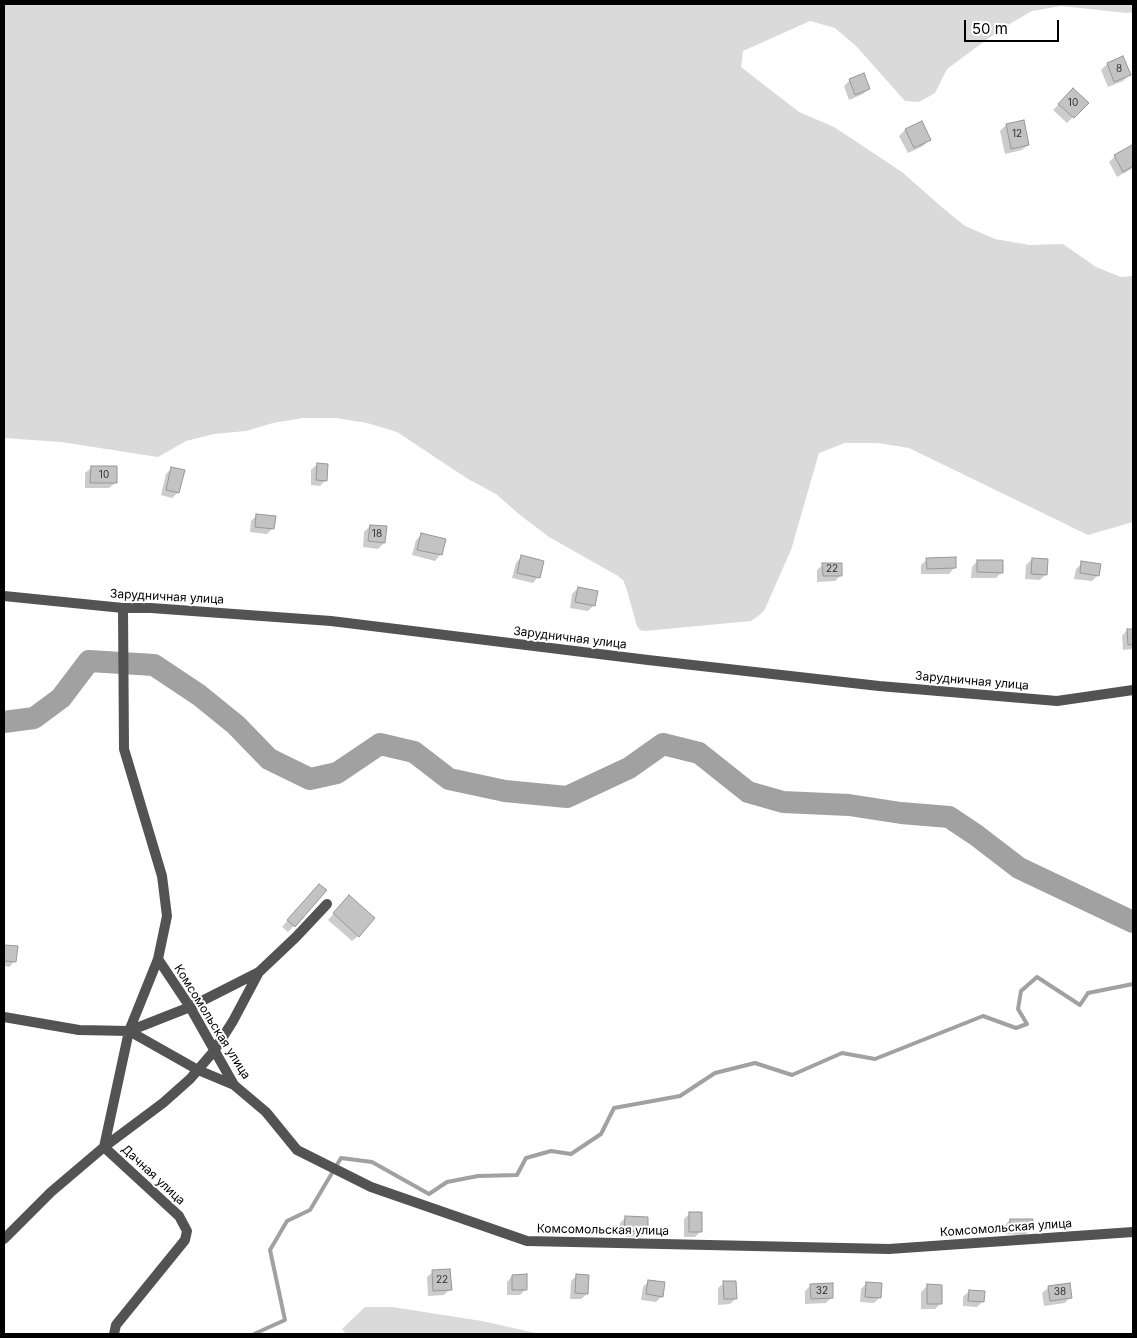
<!DOCTYPE html>
<html>
<head>
<meta charset="utf-8">
<style>
	body { margin:0 }
	#map { position:relative; width:1137px; height:1338px; overflow:hidden; background:#fff; font-family:Inter,sans-serif }
	canvas { display:block }
	.frame { position:absolute; inset:0; border:5px solid #000; pointer-events:none }
	.scale { position:absolute; left:964px; top:20px; width:95px; height:22px; box-sizing:border-box; border:2px solid #000; border-top:0; padding-left:6px; font-size:15px; line-height:18px; white-space:nowrap; color:#000; -webkit-text-stroke:4px #fff; paint-order:stroke }
</style>
</head>
<body>
<div id="map">
<canvas width="1137" height="1338"></canvas>
<div class="frame"></div>
<div class="scale">50 m</div>
</div>
<script>
const context = document.querySelector('canvas').getContext('2d');
context.lineJoin = 'round';
function paint(path, color) {
  context.fillStyle = color;
  context.fill(path, 'evenodd');
}
function toPath(rows) {
  const path = new Path2D();
  for (const r of rows) {
    path.moveTo(r[0], r[1]);
    for (let i = 2; i < r.length; i += 2) path.lineTo(r[i], r[i + 1]);
  }
  return path;
}
function trace(path, color, width, dash) {
  context.strokeStyle = color;
  context.lineWidth = width;
  context.lineCap = dash ? 'butt' : 'round';
  context.setLineDash(dash || []);
  context.stroke(path);
}
function drawText(font, color, halo, rows, align = 'center') {
  context.font = font + ' Inter,sans-serif';
  context.lineWidth = 4;
  context.setLineDash([]);
  context.textBaseline = 'middle';
  context.strokeStyle = halo;
  context.fillStyle = color;
  for (const [text, x, y, turn = 0] of rows) {
    context.save();
    context.translate(x, y);
    context.rotate((+turn || 0) * Math.PI / 180);
    context.textAlign = isNaN(turn) ? turn : align;
    if (halo) context.strokeText(text, 0, 0);
    context.fillText(text, 0, 0);
    context.restore();
  }
}
paint(toPath([
	[4,4,1133,4,1133,12,1127,13,1061,6,1032,11,1001,29,947,69,935,93,919,102,905,101,856,46,835,28,810,21,743,51,741,67,799,112,834,127,902,172,944,209,965,226,995,239,1030,245,1063,244,1096,267,1121,277,1133,276,1133,522,1088,535,909,448,878,443,845,443,819,453,791,550,764,611,758,616,751,621,645,631,640,630,637,626,626,587,623,580,618,576,549,537,520,515,496,494,468,479,397,432,367,423,336,418,303,418,273,423,246,431,214,434,186,441,158,457,61,442,4,438],
	[365,1307,392,1307,482,1321,540,1334,346,1334,342,1329]
]), '#dadada');
paint(toPath([
	[1122,58,1129,75,1123,81,1108,87,1101,70,1107,64],
	[850,80,868,89,863,94,849,100,844,86],
	[1073,90,1087,103,1067,123,1053,110],
	[921,123,929,140,923,146,908,153,899,136,905,130],
	[1006,125,1028,145,1022,150,1005,154,1000,131],
	[1131,147,1133,151,1133,168,1117,177,1109,162,1115,156],
	[317,464,326,480,320,486,311,485,311,470],
	[91,468,115,483,109,488,85,488,85,473],
	[172,468,178,492,172,498,161,495,166,474],
	[257,515,273,528,267,534,250,532,251,521],
	[370,526,384,543,378,549,363,547,364,532],
	[422,534,444,540,440,555,435,561,412,555,416,540],
	[521,557,538,577,533,583,512,578,516,563],
	[927,559,954,568,949,574,921,574,921,565],
	[1032,559,1046,574,1040,580,1025,579,1026,565],
	[977,561,1002,572,996,578,971,578,972,567],
	[1082,563,1098,575,1092,581,1074,579,1076,569],
	[823,565,841,575,835,581,817,582,817,570],
	[578,588,594,605,588,611,570,608,572,594],
	[1127,630,1133,630,1133,649,1123,650,1122,636],
	[313,891,325,891,288,932,282,927],
	[344,902,358,936,352,941,328,920],
	[4,946,16,947,15,961,9,967,4,966],
	[690,1213,701,1231,695,1237,684,1237,684,1219],
	[625,1218,646,1231,641,1237,619,1236,620,1223],
	[1010,1220,1031,1229,1025,1235,1004,1234,1004,1226],
	[433,1272,450,1289,444,1295,428,1296,427,1277],
	[577,1275,587,1294,581,1299,570,1299,571,1281],
	[512,1276,526,1289,520,1295,507,1295,507,1282],
	[649,1281,662,1296,656,1302,641,1300,643,1287],
	[724,1283,736,1298,730,1304,718,1305,718,1288],
	[867,1283,880,1297,874,1303,860,1302,861,1289],
	[811,1285,832,1297,826,1303,805,1304,805,1291],
	[1069,1285,1070,1297,1065,1303,1044,1306,1042,1293,1048,1288],
	[927,1286,941,1303,935,1309,921,1309,921,1292],
	[969,1291,983,1301,977,1307,963,1306,963,1297]
]), '#0003');
trace(toPath([
	[254,1334,285,1320,270,1250,287,1221,310,1210,341,1158,372,1162,429,1194,447,1182,478,1176,517,1175,526,1158,551,1151,571,1154,601,1134,614,1108,680,1096,715,1073,755,1063,792,1075,842,1053,875,1059,983,1016,1016,1028,1027,1024,1018,1009,1021,991,1037,977,1080,1005,1088,993,1133,984]
]), '#a1a1a1', 4);
trace(toPath([
	[4,722,34,718,61,698,89,661,154,665,199,695,236,725,269,759,310,779,337,773,380,744,414,752,449,779,505,791,567,797,629,768,663,744,699,753,748,792,783,802,849,805,901,813,949,817,976,835,1019,868,1133,922]
]), '#a1a1a1', 22);
const building = toPath([
	[1123,56,1131,75,1114,82,1107,63,1123,56],
	[864,73,870,89,855,95,849,79,864,73],
	[1073,88,1089,103,1074,118,1058,104,1073,88],
	[1024,120,1029,145,1011,149,1006,124,1024,120],
	[922,121,931,140,914,148,905,129,922,121],
	[1132,145,1133,148,1133,166,1123,172,1114,155,1132,145],
	[317,463,328,464,327,481,316,480,317,463],
	[91,466,117,466,117,483,90,483,91,466],
	[171,467,185,470,179,493,166,490,171,467],
	[256,514,276,516,274,529,255,527,256,514],
	[370,525,387,526,385,543,368,541,370,525],
	[421,533,446,539,442,555,417,550,421,533],
	[521,555,544,561,540,578,517,573,521,555],
	[956,557,956,568,927,569,926,558,956,557],
	[1032,558,1048,559,1047,575,1031,574,1032,558],
	[977,560,1003,560,1003,573,977,572,977,560],
	[1081,561,1101,564,1099,576,1080,573,1081,561],
	[822,563,842,563,842,576,823,576,822,563],
	[578,587,598,591,595,606,575,602,578,587],
	[1127,629,1133,629,1133,644,1128,645,1127,629],
	[319,884,327,890,295,927,287,920,319,884],
	[349,895,375,918,359,937,333,913,349,895],
	[4,945,18,946,16,962,4,961,4,945],
	[689,1212,702,1212,702,1232,689,1232,689,1212],
	[625,1216,648,1217,648,1232,624,1231,625,1216],
	[1010,1219,1033,1219,1032,1229,1009,1229,1010,1219],
	[450,1269,452,1290,433,1291,432,1270,450,1269],
	[527,1274,527,1290,512,1290,512,1275,527,1274],
	[576,1274,589,1275,588,1294,575,1293,576,1274],
	[648,1280,665,1282,663,1297,646,1294,648,1280],
	[723,1281,736,1281,737,1299,724,1299,723,1281],
	[866,1282,882,1283,881,1298,865,1297,866,1282],
	[833,1283,833,1298,811,1299,810,1284,833,1283],
	[1070,1283,1072,1298,1050,1301,1048,1286,1070,1283],
	[927,1284,942,1285,942,1304,927,1304,927,1284],
	[969,1290,985,1291,984,1302,968,1301,969,1290]
]);
paint(building, '#c3c3c3');
trace(building, '#979797', 1);
trace(toPath([
	[158,959,190,1007,234,1085,266,1112,297,1150,371,1187,527,1241,889,1249,1133,1232],
	[4,1017,79,1030,129,1031,190,1007,259,972,296,937,327,904],
	[129,1031,198,1070,234,1085],
	[104,1147,129,1031,158,959,167,916,162,876,124,749,123,608],
	[104,1147,179,1216,187,1231,185,1240,116,1325,114,1334],
	[4,1239,51,1192,104,1147,163,1103,190,1079,214,1051,233,1021,259,972]
]), '#535353', 10);
trace(toPath([
	[4,596,123,608,151,608,331,621,648,660,879,686,1057,701,1133,690]
]), '#535353', 10);
drawText('10px', '#313131', null, [
	["8",1119,69],
	["10",1073,103],
	["12",1017,134],
	["10",104,475],
	["18",377,534],
	["22",832,569],
	["22",442,1280],
	["32",822,1291],
	["38",1060,1292]
]);
drawText('12px', '#000', '#fff', [
	["Зарудничная улица",167,597,3],
	["Зарудничная улица",570,638,7],
	["Зарудничная улица",972,681,5],
	["Комсомольская улица",212,1022,58],
	["Дачная улица",153,1175,43],
	["Комсомольская улица",1006,1228,-4],
	["Комсомольская улица",603,1230,1]
]);
</script>
</body>
</html>
